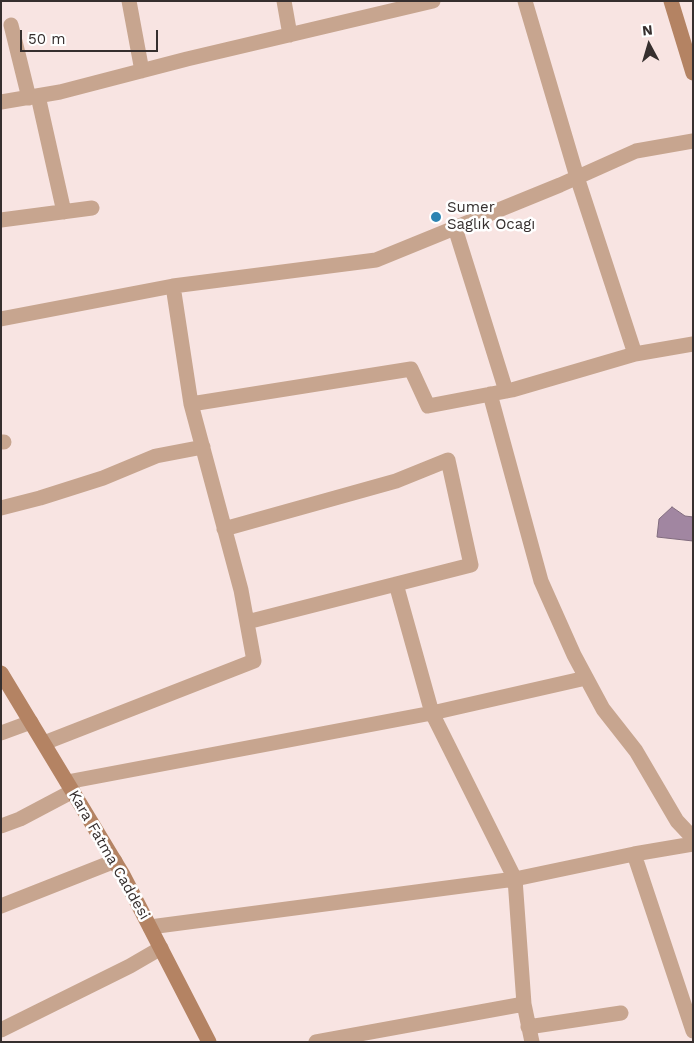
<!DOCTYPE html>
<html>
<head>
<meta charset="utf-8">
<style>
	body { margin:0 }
	#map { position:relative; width:694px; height:1043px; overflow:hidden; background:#f8e4e2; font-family:"Work Sans",sans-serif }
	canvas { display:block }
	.frame { position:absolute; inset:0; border:2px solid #362f2e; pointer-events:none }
	.north { position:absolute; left:624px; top:20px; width:50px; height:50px; -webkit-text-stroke:4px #fff; paint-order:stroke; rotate:354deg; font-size:14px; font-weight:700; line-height:20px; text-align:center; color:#362f2e }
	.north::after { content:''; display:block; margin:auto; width:18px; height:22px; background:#362f2e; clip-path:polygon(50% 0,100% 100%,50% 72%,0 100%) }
	.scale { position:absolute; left:20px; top:30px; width:138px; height:22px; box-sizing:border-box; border:2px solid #362f2e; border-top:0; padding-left:6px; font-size:15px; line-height:18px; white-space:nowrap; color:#362f2e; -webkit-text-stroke:4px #fff; paint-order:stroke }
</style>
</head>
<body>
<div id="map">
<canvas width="694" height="1043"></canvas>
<div class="frame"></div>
<div class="north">N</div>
<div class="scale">50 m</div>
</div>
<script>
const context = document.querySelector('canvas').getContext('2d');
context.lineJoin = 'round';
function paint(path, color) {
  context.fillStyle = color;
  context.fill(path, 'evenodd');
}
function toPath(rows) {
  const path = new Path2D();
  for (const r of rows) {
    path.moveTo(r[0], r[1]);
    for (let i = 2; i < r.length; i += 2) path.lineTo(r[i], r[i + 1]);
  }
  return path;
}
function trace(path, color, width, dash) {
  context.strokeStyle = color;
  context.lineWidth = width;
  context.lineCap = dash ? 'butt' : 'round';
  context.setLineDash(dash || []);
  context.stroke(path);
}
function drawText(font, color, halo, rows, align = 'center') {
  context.font = font + ' "Work Sans",sans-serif';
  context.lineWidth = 5;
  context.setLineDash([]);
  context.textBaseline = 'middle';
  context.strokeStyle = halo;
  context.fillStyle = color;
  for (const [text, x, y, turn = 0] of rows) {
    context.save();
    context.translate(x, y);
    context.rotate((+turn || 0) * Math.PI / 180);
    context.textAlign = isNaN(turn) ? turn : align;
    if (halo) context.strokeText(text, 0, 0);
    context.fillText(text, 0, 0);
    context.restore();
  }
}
const water = toPath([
	[672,507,685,516,693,517,693,541,657,537,659,519,672,507]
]);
paint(water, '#a186a1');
trace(water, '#816c7e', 1);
trace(toPath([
	[129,1,142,71],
	[284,1,290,35],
	[525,1,577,177,635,354],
	[11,25,29,98],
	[38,96,64,212],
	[1,102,60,92,187,59,433,1],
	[1,220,92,208],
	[455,228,506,391],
	[1,319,173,286,376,260,560,185,636,151,693,141],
	[490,394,541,581,574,655,603,709,636,751,677,821,693,838],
	[191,404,411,369,428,406,512,390,635,354,693,344],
	[1,442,4,442],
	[1,508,40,498,103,478,156,456,203,447],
	[224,529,396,481,448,460,471,565,247,622],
	[396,584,432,713,515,879,524,1004,532,1042],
	[1,733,31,722],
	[44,743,254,661,241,590,191,404,173,286],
	[67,782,432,713,586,678],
	[1,826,20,819,73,791],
	[634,854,693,1031],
	[1,906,115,861],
	[150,927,515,879,634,854,693,844],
	[528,1027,621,1013],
	[1,1030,130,966,161,948],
	[316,1042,524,1004]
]), '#c7a58f', 15);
trace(toPath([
	[671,1,693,73],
	[1,673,123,875,209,1042]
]), '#b48363', 15);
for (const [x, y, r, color] of [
	[436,217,6,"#2c83b2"]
]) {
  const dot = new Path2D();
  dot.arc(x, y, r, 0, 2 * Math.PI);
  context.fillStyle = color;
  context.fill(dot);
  trace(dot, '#fff', 2);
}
drawText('15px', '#362f2e', '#fff', [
	["Sumer",447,208],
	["Saglık Ocagı",447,225]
], 'left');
drawText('15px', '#362f2e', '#fff', [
	["Kara Fatma Caddesi",109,855,60]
]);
</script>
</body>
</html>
